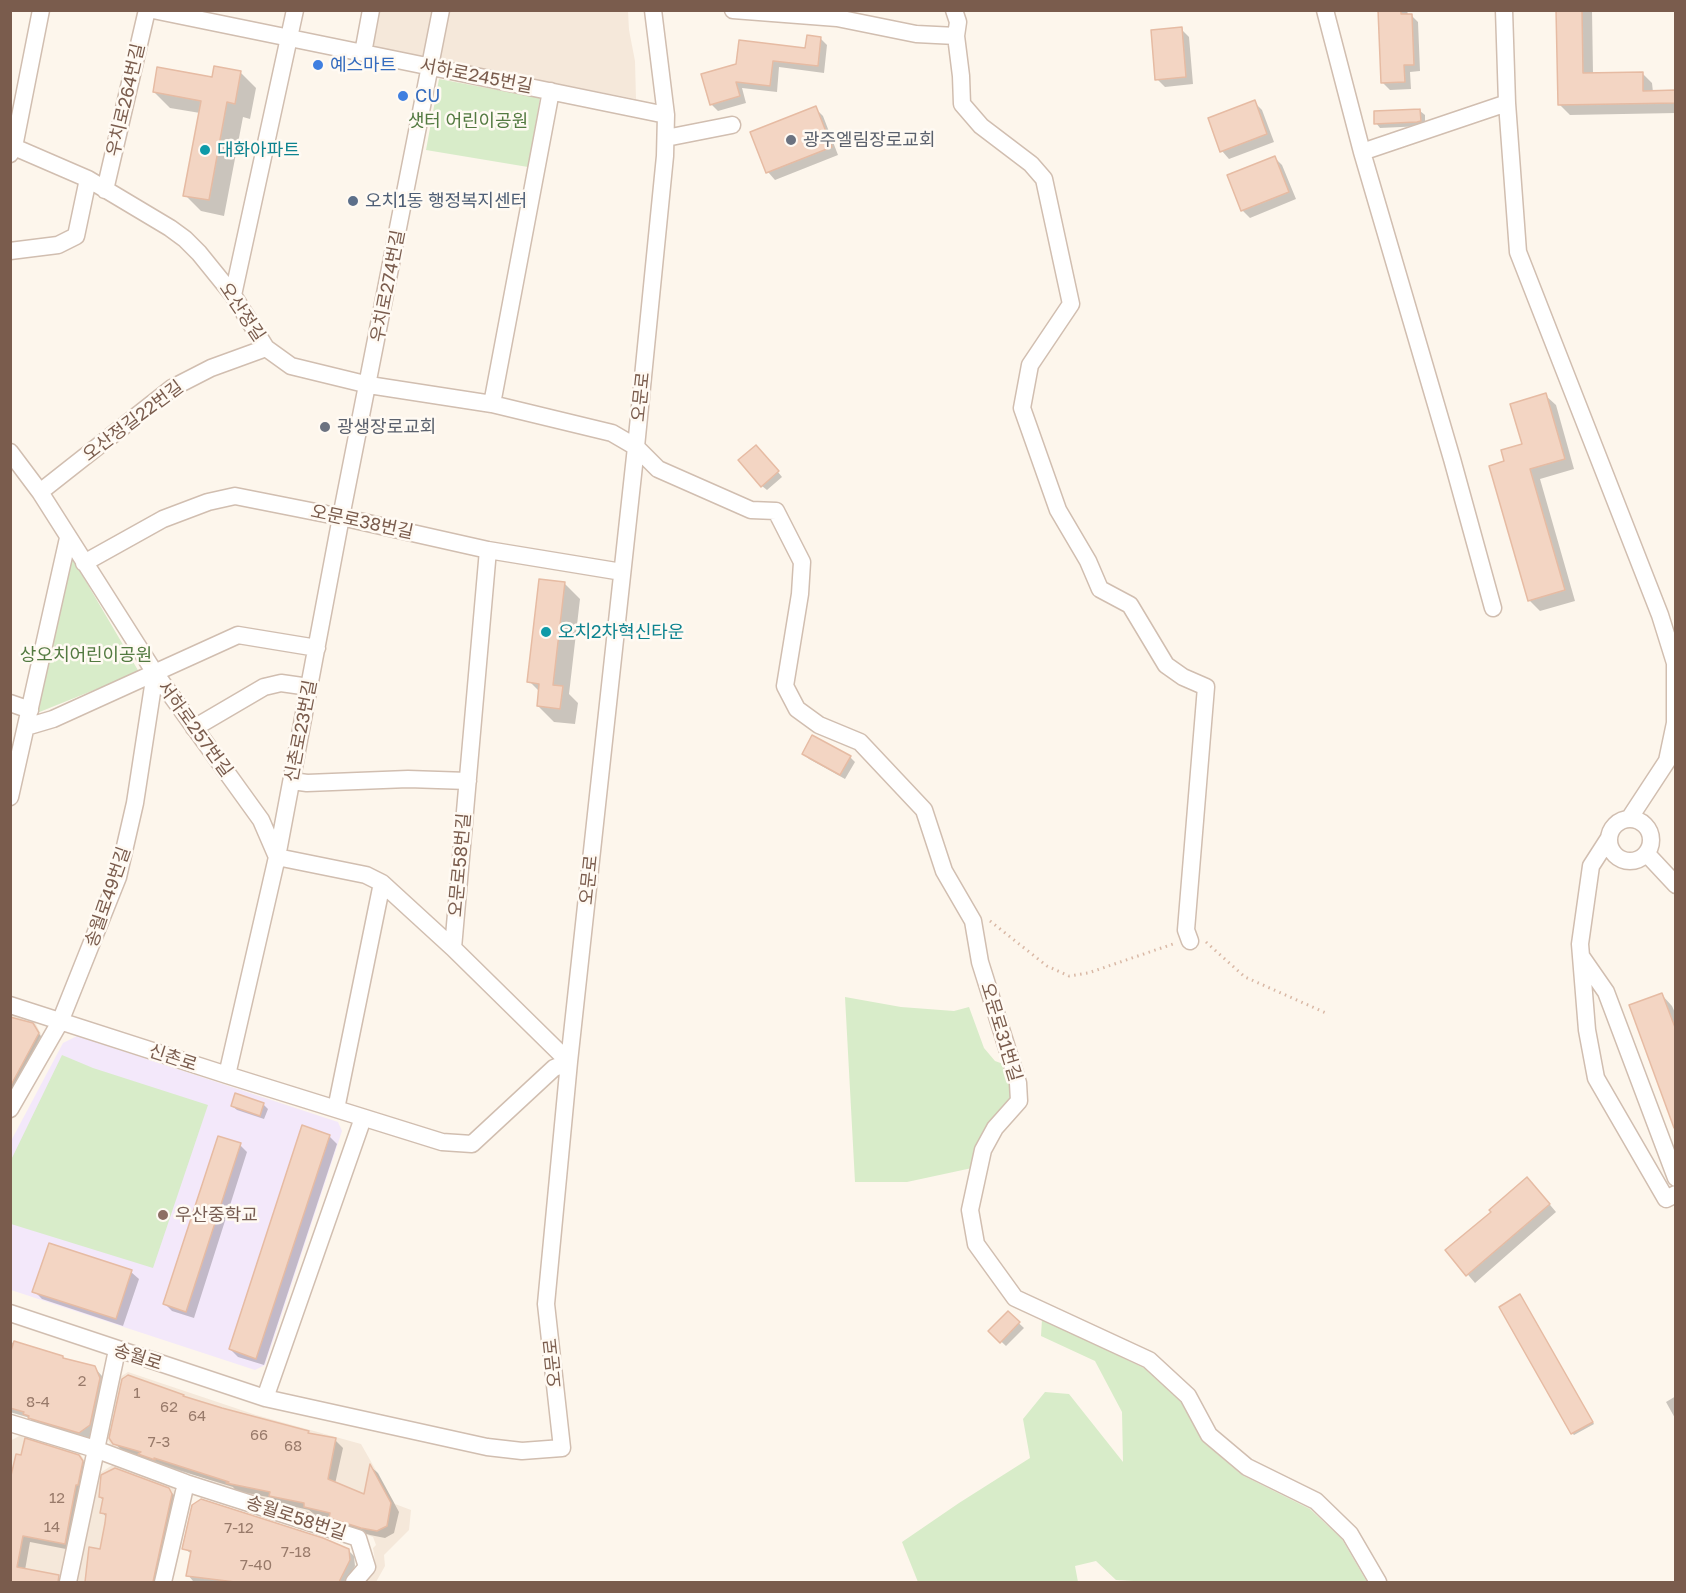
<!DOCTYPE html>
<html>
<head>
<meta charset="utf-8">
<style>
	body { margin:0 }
	#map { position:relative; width:1686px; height:1593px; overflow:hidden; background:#fdf6ec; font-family:"Golos Text",sans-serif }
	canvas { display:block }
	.frame { position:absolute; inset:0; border:12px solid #7a5c4d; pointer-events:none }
</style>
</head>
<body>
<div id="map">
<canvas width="1686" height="1593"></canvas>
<div class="frame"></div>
</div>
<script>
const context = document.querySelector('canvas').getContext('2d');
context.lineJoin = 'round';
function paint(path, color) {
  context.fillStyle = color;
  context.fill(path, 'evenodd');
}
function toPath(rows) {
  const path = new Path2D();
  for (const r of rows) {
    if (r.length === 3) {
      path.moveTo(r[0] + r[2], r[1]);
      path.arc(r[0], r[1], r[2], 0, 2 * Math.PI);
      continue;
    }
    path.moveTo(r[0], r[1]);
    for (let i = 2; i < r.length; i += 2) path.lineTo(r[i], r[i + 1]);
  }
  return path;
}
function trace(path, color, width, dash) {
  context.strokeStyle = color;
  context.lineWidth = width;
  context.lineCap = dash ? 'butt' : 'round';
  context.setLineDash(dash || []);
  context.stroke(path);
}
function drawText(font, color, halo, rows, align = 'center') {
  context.font = font + ' "Golos Text","Noto Sans KR",sans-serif';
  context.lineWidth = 5;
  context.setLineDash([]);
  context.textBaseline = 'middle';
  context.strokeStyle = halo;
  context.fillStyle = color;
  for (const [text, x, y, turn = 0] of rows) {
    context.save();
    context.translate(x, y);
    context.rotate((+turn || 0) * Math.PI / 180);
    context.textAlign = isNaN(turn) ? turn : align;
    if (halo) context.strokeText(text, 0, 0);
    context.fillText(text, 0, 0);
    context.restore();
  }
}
paint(toPath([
	[376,11,628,11,629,30,635,61,636,99,369,47],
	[10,1014,35,1022,41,1034,15,1090,10,1092],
	[128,1372,256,1415,361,1444,395,1504,411,1510,409,1530,384,1555,385,1566,376,1582,364,1582,376,1567,373,1548,376,1545,373,1537,111,1446,106,1437,117,1379],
	[23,1434,77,1449,85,1461,59,1582,11,1582,10,1441],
	[114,1464,171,1484,176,1494,157,1582,76,1582,100,1473]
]), '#f5e8da');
paint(toPath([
	[77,1036,338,1122,342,1131,265,1365,255,1370,11,1290,11,1141,63,1043]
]), '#f3e8fa');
paint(toPath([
	[439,79,540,98,528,167,426,150],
	[71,556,139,672,37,713],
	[845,997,901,1007,954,1011,969,1007,984,1048,995,1061,1006,1065,1014,1095,986,1127,972,1168,907,1182,855,1182],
	[62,1055,93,1068,208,1105,153,1268,11,1224,11,1160],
	[1042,1319,1144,1368,1181,1402,1202,1441,1242,1475,1310,1509,1342,1539,1367,1582,1151,1582,1116,1580,1096,1561,1075,1566,1078,1582,918,1582,902,1542,959,1503,1030,1458,1023,1419,1045,1392,1069,1394,1123,1462,1122,1412,1095,1361,1041,1336]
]), '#d8ecc9');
paint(toPath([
	[1380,10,1407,10,1408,15,1411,15,1418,22,1420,71,1410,72,1411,89,1390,90,1383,83],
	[1558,10,1592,10,1593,74,1642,73,1652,83,1653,92,1676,91,1676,113,1570,115,1560,105],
	[1181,29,1189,37,1193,84,1165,87,1157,79],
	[820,38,827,45,824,73,779,67,777,92,742,88,746,103,718,111,711,104,703,75,807,50],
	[240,72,256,88,250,119,243,117,224,216,201,211,185,195,200,113,170,108,154,92],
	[1254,102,1262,110,1274,142,1229,159,1222,151],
	[815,108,823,116,838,155,775,180,768,172],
	[1420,111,1425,115,1425,126,1423,126,1380,128,1376,123],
	[1275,158,1282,165,1296,199,1250,218,1242,210],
	[1545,395,1556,405,1574,469,1540,479,1575,601,1540,611,1529,600,1506,462,1524,445],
	[761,451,782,477,767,490,762,486],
	[564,583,580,599,569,694,578,703,575,724,554,722,538,706,540,692,529,681],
	[804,754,850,757,855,762,845,779,809,759],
	[1662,995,1672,1006,1676,1015,1676,1127,1631,1006],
	[10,1019,32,1025,45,1041,10,1096],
	[263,1104,268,1109,264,1119,237,1110,232,1106],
	[329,1136,337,1144,264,1365,238,1357,230,1349],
	[240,1145,247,1152,194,1318,172,1311,164,1303],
	[1535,1187,1556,1212,1475,1283,1447,1250],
	[131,1272,139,1279,123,1326,42,1299,34,1291],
	[1522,1298,1594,1424,1574,1435,1572,1433],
	[1008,1313,1024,1328,1006,1346,990,1331],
	[10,1342,63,1357,66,1361,94,1367,102,1376,107,1387,98,1433,87,1440,33,1422,30,1418,10,1412],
	[129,1376,186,1399,308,1432,311,1435,335,1440,343,1448,335,1484,365,1496,371,1467,378,1473,399,1512,394,1533,385,1538,370,1535,338,1525,331,1518,314,1514,309,1510,278,1503,273,1498,236,1491,233,1487,148,1461,144,1458,123,1451,114,1443],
	[1676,1396,1676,1420,1666,1402],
	[78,1456,86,1464,71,1550,30,1542,25,1570,54,1575,61,1582,10,1582,10,1496],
	[168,1489,175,1496,159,1582,87,1582,90,1566,101,1551,107,1518,102,1512,104,1501,100,1497],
	[183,1548,348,1550,354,1556,355,1566,348,1582,199,1582,193,1581,188,1575,192,1554]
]), '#0003');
const building = toPath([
	[1378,10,1401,10,1401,14,1412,14,1414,65,1404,65,1405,82,1381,83,1378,10],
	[1556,10,1582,10,1583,73,1643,72,1643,91,1676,90,1676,103,1558,105,1556,10],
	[1182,27,1186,77,1155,80,1151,30,1182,27],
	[807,35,821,37,818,66,773,61,770,86,736,82,740,96,710,105,701,74,736,64,739,40,805,48,807,35],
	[214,66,241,71,235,104,227,102,209,200,183,196,201,101,153,92,157,67,212,77,214,66],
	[1255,100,1267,134,1220,152,1208,118,1255,100],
	[816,106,832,147,766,173,750,132,816,106],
	[1420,109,1421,121,1417,122,1374,124,1374,111,1420,109],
	[1275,156,1289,192,1241,211,1227,175,1275,156],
	[1546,393,1565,459,1530,469,1565,590,1528,601,1489,466,1504,461,1501,450,1522,444,1510,404,1546,393],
	[756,445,779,471,761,487,738,460,756,445],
	[539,579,565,582,553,685,563,686,560,709,537,706,539,684,527,682,539,579],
	[812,735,851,756,840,775,802,754,812,735],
	[1662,993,1676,1030,1676,1127,1674,1128,1629,1005,1662,993],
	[10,1017,33,1023,39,1033,10,1087,10,1017],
	[235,1093,264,1103,260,1116,231,1106,235,1093],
	[302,1125,330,1135,256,1359,229,1349,302,1125],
	[218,1136,241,1143,186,1312,163,1304,218,1136],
	[1527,1177,1550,1204,1466,1276,1445,1250,1491,1212,1489,1210,1527,1177],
	[49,1243,132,1270,116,1319,32,1292,49,1243],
	[1520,1294,1593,1422,1571,1434,1499,1307,1520,1294],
	[1008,1311,1020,1322,1000,1343,988,1331,1008,1311],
	[14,1341,63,1356,63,1358,95,1366,100,1378,90,1425,79,1433,28,1418,29,1416,23,1414,24,1412,10,1408,10,1354,14,1341],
	[128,1375,184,1395,183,1396,222,1408,309,1431,308,1433,336,1438,328,1479,364,1494,370,1464,391,1503,387,1526,377,1531,361,1528,329,1518,330,1513,304,1507,304,1503,269,1496,270,1492,226,1483,229,1482,154,1458,155,1460,138,1454,141,1452,113,1444,109,1438,122,1379,128,1375],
	[25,1438,79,1455,83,1461,78,1485,76,1485,65,1544,23,1536,17,1567,59,1575,58,1582,10,1582,10,1480,16,1454,21,1455,25,1438],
	[115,1468,169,1488,172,1494,153,1582,85,1582,89,1547,100,1549,105,1523,106,1514,100,1513,103,1498,99,1497,101,1475,115,1468],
	[201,1499,323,1538,349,1549,350,1560,339,1582,235,1582,186,1576,191,1551,182,1549,192,1505,201,1499]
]);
paint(building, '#f3d5c3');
trace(building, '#e6bba3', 1.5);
const minor = toPath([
	[153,10,666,115],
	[733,10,837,18,916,34,956,36],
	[954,10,958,22,956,36,961,76,962,104,981,126,1031,164,1044,179,1071,304,1030,365,1022,408,1058,510,1088,561,1100,589,1130,605,1166,665,1183,677,1206,687,1186,930,1190,941],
	[1325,10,1362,152],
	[1504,10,1507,103,1518,252,1660,615,1675,663,1675,723,1667,761,1629,819],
	[363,53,371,10],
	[666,138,732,125],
	[14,147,41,10],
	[10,154,14,147,88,179,170,228,185,239,199,253,233,295,266,348,291,366,369,385,492,404,612,433,636,447,658,469,751,510,776,511,802,562,800,594,785,686,797,709,819,725,860,742,924,810,944,871,973,921,980,962,1018,1083,1019,1101,995,1128,983,1150,970,1210,976,1244,1015,1298,1149,1360,1188,1396,1209,1435,1247,1467,1316,1501,1350,1534,1378,1582],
	[105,190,147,10],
	[10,251,58,245,76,236,88,179],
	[233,295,295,10],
	[492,404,551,91],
	[10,452,40,492,155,673,261,820,277,857,366,875,382,883,453,948,569,1062,554,1068,472,1144,442,1142,227,1075,10,1005],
	[40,492,172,388,211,368,266,348],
	[84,563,163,519,208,502,235,496,341,517,488,550,622,572],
	[1493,608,1452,459,1362,152,1507,103],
	[10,703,30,710],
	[26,727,53,719,238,635,317,648],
	[194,728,264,687,281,683,309,687],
	[292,781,307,783,408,779,468,781],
	[10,797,68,538],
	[1630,840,21],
	[1609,838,1591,866,1580,944,1587,1030,1596,1078,1666,1199,1676,1194],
	[1647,854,1676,885],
	[453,948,488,550],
	[1581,956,1606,992,1676,1178],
	[227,1075,277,857,341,517,441,10],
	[10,1109,60,1022,118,877,135,803,155,673],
	[336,1109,382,883],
	[10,1313,265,1398,487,1447,522,1451,562,1448,546,1304,569,1062,636,447,665,156,666,115,653,10],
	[265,1398,363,1118],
	[10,1423,95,1449,186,1483,358,1538,367,1567,354,1582],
	[68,1582,117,1350],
	[163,1582,186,1483]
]);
trace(minor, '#d1beb0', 19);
trace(toPath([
	[990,921,1047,966,1069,976,1088,973,1176,943],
	[1206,942,1245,977,1326,1013]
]), '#d9b8a5', 3, [1.5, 4.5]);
trace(minor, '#fff', 16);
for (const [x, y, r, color] of [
	[318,65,6,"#3f7fe0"],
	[403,96,6,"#3f7fe0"],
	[791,140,6,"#6b7280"],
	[205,150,6,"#0f9aa8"],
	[353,201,6,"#5c6f8a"],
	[325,427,6,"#6b7280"],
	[546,632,6,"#0f9aa8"],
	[163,1215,6,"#8d6e63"]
]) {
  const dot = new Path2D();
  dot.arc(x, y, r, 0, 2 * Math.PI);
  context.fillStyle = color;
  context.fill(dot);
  trace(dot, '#fffaf3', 2);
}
drawText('15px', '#987a6a', null, [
	["2",82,1381],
	["1",137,1393],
	["8-4",38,1402],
	["62",169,1407],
	["64",197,1416],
	["66",259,1435],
	["7-3",159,1442],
	["68",293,1446],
	["12",57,1498],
	["14",52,1527],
	["7-12",239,1528],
	["7-18",296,1552],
	["7-40",256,1565]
]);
drawText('18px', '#366cbe', '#fffaf3', [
	["예스마트",330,65],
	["CU",415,96]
], 'left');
drawText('18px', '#7a5c4d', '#fffaf3', [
	["서하로245번길",476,76,11],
	["우치로264번길",126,100,-77],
	["우치로274번길",388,286,-79],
	["오산정길",242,312,56],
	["오문로",641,397,-84],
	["오산정길22번길",133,421,-37],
	["오문로38번길",362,522,12],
	["서하로257번길",195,729,54],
	["신촌로23번길",301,731,-79],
	["오문로58번길",460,865,-85],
	["오문로",589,880,-84],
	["송월로49번길",108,897,-71],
	["오문로31번길",1001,1032,73],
	["신촌로",173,1058,18],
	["송월로",138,1357,18],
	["오문로",553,1363,-96],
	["송월로58번길",296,1518,18]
]);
drawText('18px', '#537a41', '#fffaf3', [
	["샛터 어린이공원",468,121],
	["상오치어린이공원",86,655]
]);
drawText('18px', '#5b616d', '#fffaf3', [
	["광주엘림장로교회",803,140],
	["광생장로교회",337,427]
], 'left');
drawText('18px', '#0d838f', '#fffaf3', [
	["대화아파트",217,150],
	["오치2차혁신타운",558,632]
], 'left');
drawText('18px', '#4e5e75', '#fffaf3', [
	["오치1동 행정복지센터",365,201]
], 'left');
drawText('18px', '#785e54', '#fffaf3', [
	["우산중학교",175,1215]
], 'left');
</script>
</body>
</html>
